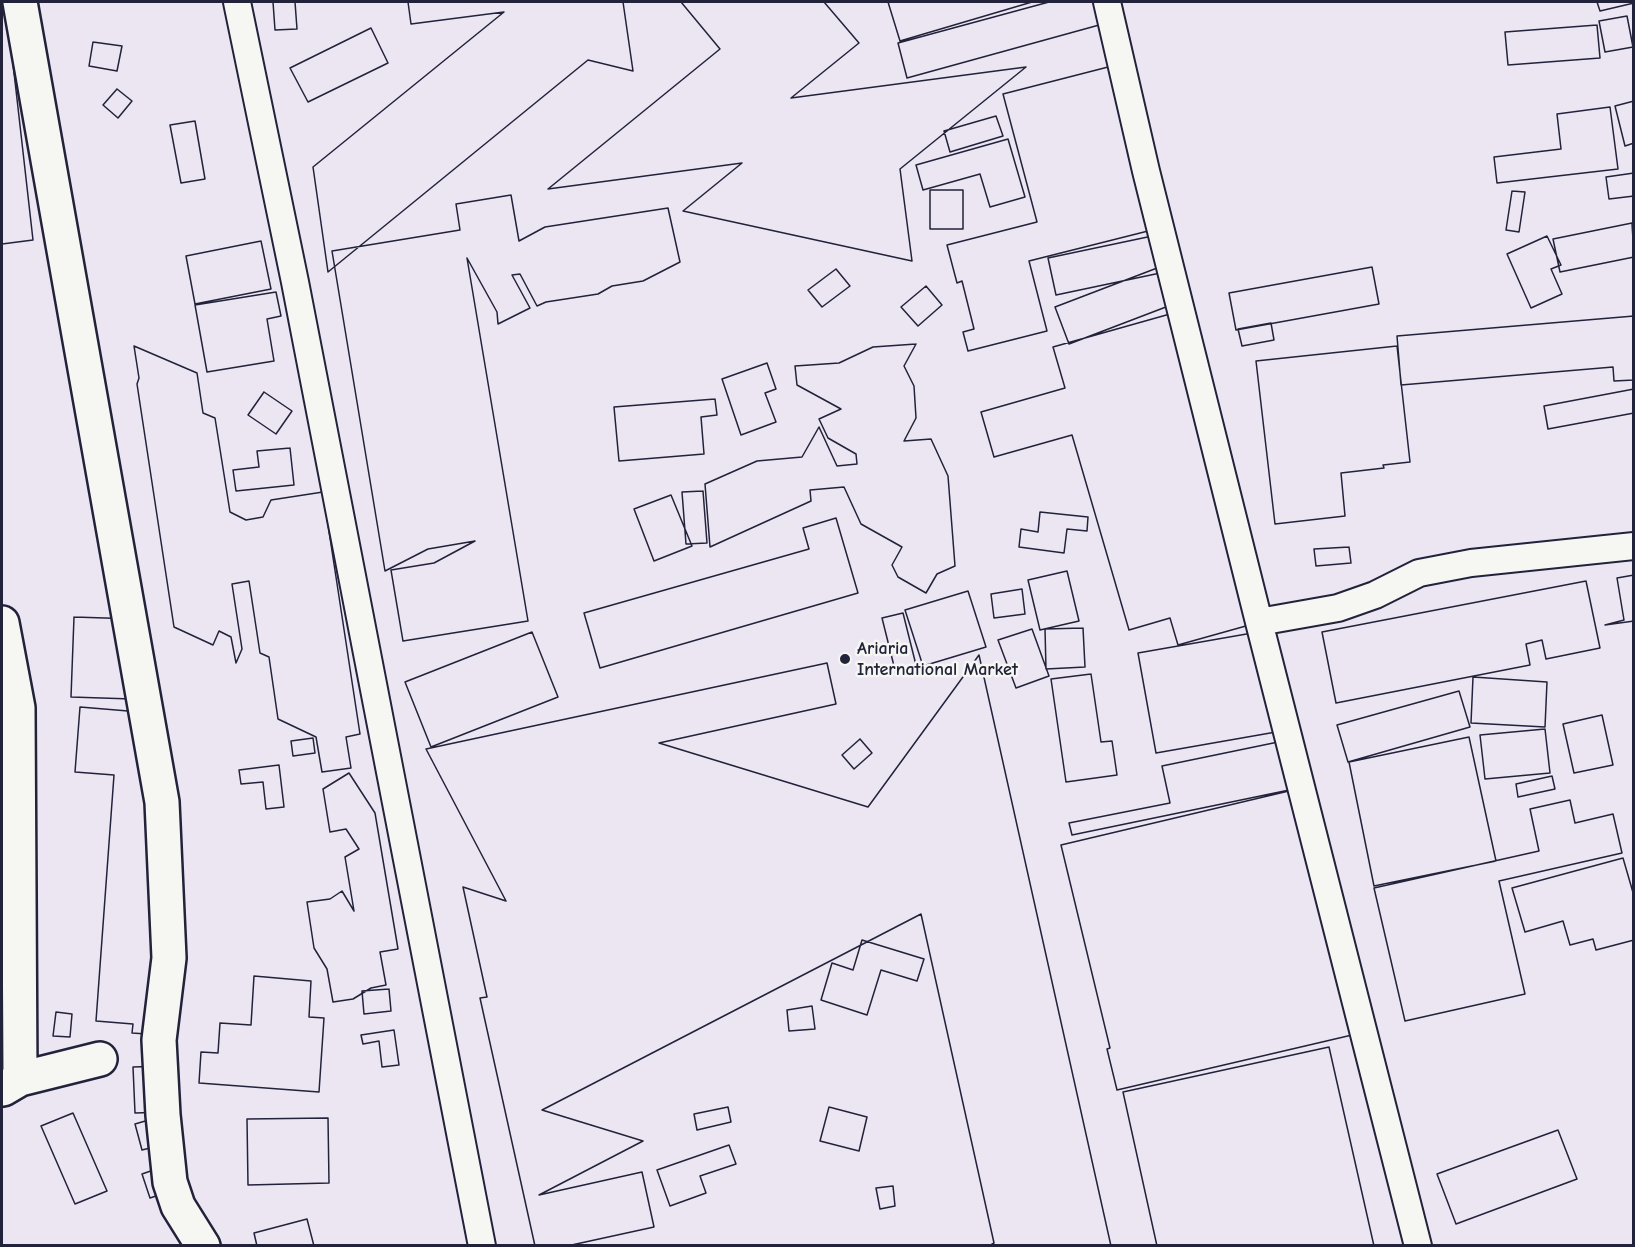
<!DOCTYPE html>
<html>
<head>
<meta charset="utf-8">
<style>
	body { margin:0 }
	#map { position:relative; width:1635px; height:1247px; overflow:hidden; background:#ebe6f2; font-family:"Comic Neue",sans-serif }
	canvas { display:block }
	.frame { position:absolute; inset:0; border:3px solid #22223b; pointer-events:none }
</style>
</head>
<body>
<div id="map">
<canvas width="1635" height="1247"></canvas>
<div class="frame"></div>
</div>
<script>
const context = document.querySelector('canvas').getContext('2d');
context.lineJoin = 'round';
function paint(path, color) {
  context.fillStyle = color;
  context.fill(path, 'evenodd');
}
function toPath(rows) {
  const path = new Path2D();
  for (const r of rows) {
    path.moveTo(r[0], r[1]);
    for (let i = 2; i < r.length; i += 2) path.lineTo(r[i], r[i + 1]);
  }
  return path;
}
function trace(path, color, width, dash) {
  context.strokeStyle = color;
  context.lineWidth = width;
  context.lineCap = dash ? 'butt' : 'round';
  context.setLineDash(dash || []);
  context.stroke(path);
}
function drawText(font, color, halo, rows, align = 'center') {
  context.font = font + ' "Comic Neue",sans-serif';
  context.lineWidth = 5;
  context.setLineDash([]);
  context.textBaseline = 'middle';
  context.strokeStyle = halo;
  context.fillStyle = color;
  for (const [text, x, y, turn = 0] of rows) {
    context.save();
    context.translate(x, y);
    context.rotate((+turn || 0) * Math.PI / 180);
    context.textAlign = isNaN(turn) ? turn : align;
    if (halo) context.strokeText(text, 0, 0);
    context.fillText(text, 0, 0);
    context.restore();
  }
}
const building = toPath([
	[2,2,6,2,33,240,2,244,2,2],
	[2,2,6,2,33,240,2,244,2,2],
	[273,2,295,2,297,29,275,30,273,2],
	[273,2,295,2,297,29,275,30,273,2],
	[408,2,623,2,633,71,588,60,328,272,313,167,504,12,411,24,408,2],
	[408,2,623,2,633,71,588,60,328,272,313,167,504,12,411,24,408,2],
	[681,2,824,2,859,43,791,98,1026,67,900,169,912,261,683,211,742,163,548,189,720,49,681,2],
	[681,2,824,2,859,43,791,98,1026,67,900,169,912,261,683,211,742,163,548,189,720,49,681,2],
	[888,2,1032,2,900,41,888,2],
	[888,2,1032,2,900,41,888,2],
	[1049,2,1104,2,1110,22,907,78,898,43,1049,2],
	[1049,2,1104,2,1110,22,907,78,898,43,1049,2],
	[1597,2,1634,2,1634,3,1600,11,1597,2],
	[1597,2,1634,2,1634,3,1600,11,1597,2],
	[1627,16,1633,47,1605,52,1599,21,1627,16],
	[1627,16,1633,47,1605,52,1599,21,1627,16],
	[1597,25,1600,58,1508,65,1505,32,1597,25],
	[1597,25,1600,58,1508,65,1505,32,1597,25],
	[371,28,388,63,308,102,290,68,371,28],
	[371,28,388,63,308,102,290,68,371,28],
	[93,42,122,46,117,71,89,66,93,42],
	[93,42,122,46,117,71,89,66,93,42],
	[1112,66,1156,229,1029,261,1047,331,968,351,963,332,974,329,962,281,957,283,947,245,1037,222,1003,94,1112,66],
	[1112,66,1156,229,1029,261,1047,331,968,351,963,332,974,329,962,281,957,283,947,245,1037,222,1003,94,1112,66],
	[117,89,132,101,118,118,103,105,117,89],
	[117,89,132,101,118,118,103,105,117,89],
	[1634,101,1634,143,1625,146,1615,106,1634,101],
	[1634,101,1634,143,1625,146,1615,106,1634,101],
	[1610,107,1618,169,1497,183,1494,157,1561,149,1557,114,1610,107],
	[1610,107,1618,169,1497,183,1494,157,1561,149,1557,114,1610,107],
	[996,116,1003,136,950,152,944,131,996,116],
	[996,116,1003,136,950,152,944,131,996,116],
	[195,121,205,179,181,183,170,125,195,121],
	[195,121,205,179,181,183,170,125,195,121],
	[1008,139,1025,197,990,207,980,174,923,190,916,165,1008,139],
	[1008,139,1025,197,990,207,980,174,923,190,916,165,1008,139],
	[1634,173,1634,196,1609,199,1606,177,1634,173],
	[1634,173,1634,196,1609,199,1606,177,1634,173],
	[930,190,963,190,963,229,930,229,930,190],
	[930,190,963,190,963,229,930,229,930,190],
	[1512,191,1525,192,1519,232,1506,230,1512,191],
	[1512,191,1525,192,1519,232,1506,230,1512,191],
	[511,195,519,241,545,227,668,208,680,262,643,281,612,286,598,294,546,302,537,306,520,274,512,275,530,308,498,324,497,312,467,258,528,621,403,641,391,570,434,563,475,541,428,549,385,571,332,251,460,230,456,204,511,195],
	[511,195,519,241,545,227,668,208,680,262,643,281,612,286,598,294,546,302,537,306,520,274,512,275,530,308,498,324,497,312,467,258,528,621,403,641,391,570,434,563,475,541,428,549,385,571,332,251,460,230,456,204,511,195],
	[1632,223,1634,257,1560,272,1553,239,1632,223],
	[1632,223,1634,257,1560,272,1553,239,1632,223],
	[1157,235,1165,272,1056,295,1048,258,1157,235],
	[1157,235,1165,272,1056,295,1048,258,1157,235],
	[1547,236,1561,265,1551,269,1562,294,1531,308,1507,254,1547,236],
	[1547,236,1561,265,1551,269,1562,294,1531,308,1507,254,1547,236],
	[261,241,271,289,195,304,186,256,261,241],
	[261,241,271,289,195,304,186,256,261,241],
	[1165,265,1179,302,1069,344,1055,307,1165,265],
	[1165,265,1179,302,1069,344,1055,307,1165,265],
	[1372,267,1379,304,1236,330,1229,293,1372,267],
	[1372,267,1379,304,1236,330,1229,293,1372,267],
	[836,269,850,286,822,307,808,290,836,269],
	[836,269,850,286,822,307,808,290,836,269],
	[926,286,942,305,918,326,901,307,926,286],
	[926,286,942,305,918,326,901,307,926,286],
	[276,292,281,316,267,319,274,361,207,372,195,305,276,292],
	[276,292,281,316,267,319,274,361,207,372,195,305,276,292],
	[1177,312,1253,624,1178,645,1170,618,1129,630,1072,435,994,457,981,412,1065,388,1053,347,1177,312],
	[1177,312,1253,624,1178,645,1170,618,1129,630,1072,435,994,457,981,412,1065,388,1053,347,1177,312],
	[1634,316,1634,380,1614,381,1613,367,1401,385,1397,336,1634,316],
	[1634,316,1634,380,1614,381,1613,367,1401,385,1397,336,1634,316],
	[1271,323,1274,340,1242,346,1238,329,1271,323],
	[1271,323,1274,340,1242,346,1238,329,1271,323],
	[916,344,904,366,914,386,916,418,904,441,931,439,948,476,955,566,937,574,926,593,898,577,892,565,902,547,861,524,844,487,810,490,811,501,710,547,705,484,757,461,802,457,819,427,837,466,857,464,856,454,828,438,819,419,841,409,797,385,795,366,839,363,873,347,916,344],
	[916,344,904,366,914,386,916,418,904,441,931,439,948,476,955,566,937,574,926,593,898,577,892,565,902,547,861,524,844,487,810,490,811,501,710,547,705,484,757,461,802,457,819,427,837,466,857,464,856,454,828,438,819,419,841,409,797,385,795,366,839,363,873,347,916,344],
	[134,346,197,373,203,413,215,418,230,512,246,520,263,517,271,500,323,492,360,734,346,737,351,768,322,772,316,737,278,719,269,657,260,653,249,581,232,584,242,649,236,663,231,637,219,631,213,645,174,627,137,384,139,378,134,346],
	[134,346,197,373,203,413,215,418,230,512,246,520,263,517,271,500,323,492,360,734,346,737,351,768,322,772,316,737,278,719,269,657,260,653,249,581,232,584,242,649,236,663,231,637,219,631,213,645,174,627,137,384,139,378,134,346],
	[1397,346,1410,462,1383,465,1384,468,1341,473,1345,516,1275,524,1256,361,1397,346],
	[1397,346,1410,462,1383,465,1384,468,1341,473,1345,516,1275,524,1256,361,1397,346],
	[767,363,776,389,765,393,776,422,741,435,722,379,767,363],
	[767,363,776,389,765,393,776,422,741,435,722,379,767,363],
	[1634,389,1634,413,1548,429,1544,406,1634,389],
	[1634,389,1634,413,1548,429,1544,406,1634,389],
	[264,392,292,411,276,434,248,415,264,392],
	[264,392,292,411,276,434,248,415,264,392],
	[715,399,717,415,701,417,704,454,619,461,614,407,715,399],
	[715,399,717,415,701,417,704,454,619,461,614,407,715,399],
	[290,448,294,485,236,491,233,470,259,467,257,451,290,448],
	[290,448,294,485,236,491,233,470,259,467,257,451,290,448],
	[703,491,707,543,686,544,682,492,703,491],
	[703,491,707,543,686,544,682,492,703,491],
	[671,495,692,546,654,561,634,509,671,495],
	[671,495,692,546,654,561,634,509,671,495],
	[1040,512,1088,517,1087,531,1067,529,1064,553,1019,547,1021,529,1038,532,1040,512],
	[1040,512,1088,517,1087,531,1067,529,1064,553,1019,547,1021,529,1038,532,1040,512],
	[836,518,858,593,600,668,584,613,809,549,803,528,836,518],
	[836,518,858,593,600,668,584,613,809,549,803,528,836,518],
	[1349,547,1351,563,1316,566,1314,549,1349,547],
	[1349,547,1351,563,1316,566,1314,549,1349,547],
	[1067,571,1079,621,1040,630,1028,580,1067,571],
	[1067,571,1079,621,1040,630,1028,580,1067,571],
	[1634,575,1634,621,1605,625,1624,620,1617,578,1634,575],
	[1634,575,1634,621,1605,625,1624,620,1617,578,1634,575],
	[1586,581,1600,648,1546,659,1542,640,1526,644,1530,665,1336,703,1322,632,1586,581],
	[1586,581,1600,648,1546,659,1542,640,1526,644,1530,665,1336,703,1322,632,1586,581],
	[1022,589,1025,614,994,618,991,594,1022,589],
	[1022,589,1025,614,994,618,991,594,1022,589],
	[968,591,986,647,923,666,905,610,968,591],
	[968,591,986,647,923,666,905,610,968,591],
	[903,613,917,669,896,674,882,618,903,613],
	[903,613,917,669,896,674,882,618,903,613],
	[74,617,136,619,132,699,71,697,74,617],
	[74,617,136,619,132,699,71,697,74,617],
	[1083,628,1085,667,1046,669,1045,629,1083,628],
	[1083,628,1085,667,1046,669,1045,629,1083,628],
	[1032,629,1049,676,1016,688,998,640,1032,629],
	[1032,629,1049,676,1016,688,998,640,1032,629],
	[532,632,558,697,431,747,405,682,532,632],
	[532,632,558,697,431,747,405,682,532,632],
	[1258,632,1276,732,1156,753,1138,653,1258,632],
	[1258,632,1276,732,1156,753,1138,653,1258,632],
	[979,655,1111,1246,989,1246,994,1243,921,914,542,1110,643,1141,539,1195,642,1172,654,1227,567,1246,535,1246,480,998,487,997,463,887,506,901,426,749,827,663,836,704,659,743,868,807,979,655],
	[979,655,1111,1246,989,1246,994,1243,921,914,542,1110,643,1141,539,1195,642,1172,654,1227,567,1246,535,1246,480,998,487,997,463,887,506,901,426,749,827,663,836,704,659,743,868,807,979,655],
	[1091,674,1101,742,1112,741,1117,775,1066,782,1051,679,1091,674],
	[1091,674,1101,742,1112,741,1117,775,1066,782,1051,679,1091,674],
	[1473,677,1547,682,1545,727,1471,723,1473,677],
	[1473,677,1547,682,1545,727,1471,723,1473,677],
	[1459,691,1470,727,1348,762,1337,725,1459,691],
	[1459,691,1470,727,1348,762,1337,725,1459,691],
	[80,707,164,714,151,890,161,1035,132,1033,133,1024,96,1021,114,775,75,772,80,707],
	[80,707,164,714,151,890,161,1035,132,1033,133,1024,96,1021,114,775,75,772,80,707],
	[1602,715,1613,765,1574,773,1563,724,1602,715],
	[1602,715,1613,765,1574,773,1563,724,1602,715],
	[1545,729,1550,773,1485,779,1480,735,1545,729],
	[1545,729,1550,773,1485,779,1480,735,1545,729],
	[1469,737,1496,861,1374,886,1349,762,1469,737],
	[1469,737,1496,861,1374,886,1349,762,1469,737],
	[313,738,315,753,293,756,291,741,313,738],
	[313,738,315,753,293,756,291,741,313,738],
	[860,739,872,753,854,769,842,755,860,739],
	[860,739,872,753,854,769,842,755,860,739],
	[1283,741,1294,789,1072,835,1069,823,1170,803,1162,766,1283,741],
	[1283,741,1294,789,1072,835,1069,823,1170,803,1162,766,1283,741],
	[279,765,284,807,266,809,263,782,241,784,239,770,279,765],
	[279,765,284,807,266,809,263,782,241,784,239,770,279,765],
	[349,773,375,813,398,949,380,952,386,985,371,988,353,999,333,1002,327,969,314,948,307,902,330,899,342,891,354,911,345,857,359,849,346,829,330,832,323,789,349,773],
	[349,773,375,813,398,949,380,952,386,985,371,988,353,999,333,1002,327,969,314,948,307,902,330,899,342,891,354,911,345,857,359,849,346,829,330,832,323,789,349,773],
	[1552,776,1555,789,1518,797,1516,784,1552,776],
	[1552,776,1555,789,1518,797,1516,784,1552,776],
	[1293,790,1352,1035,1117,1090,1107,1049,1110,1048,1061,845,1293,790],
	[1293,790,1352,1035,1117,1090,1107,1049,1110,1048,1061,845,1293,790],
	[1570,800,1575,823,1613,814,1622,853,1499,881,1525,994,1405,1021,1374,888,1539,851,1530,809,1570,800],
	[1570,800,1575,823,1613,814,1622,853,1499,881,1525,994,1405,1021,1374,888,1539,851,1530,809,1570,800],
	[1623,858,1634,896,1634,940,1596,950,1593,939,1570,945,1563,921,1525,932,1512,888,1623,858],
	[1623,858,1634,896,1634,940,1596,950,1593,939,1570,945,1563,921,1525,932,1512,888,1623,858],
	[862,940,924,959,917,981,881,970,867,1015,821,1000,832,963,853,970,862,940],
	[862,940,924,959,917,981,881,970,867,1015,821,1000,832,963,853,970,862,940],
	[254,976,311,981,309,1017,324,1018,319,1092,199,1083,201,1052,218,1053,220,1023,251,1025,254,976],
	[254,976,311,981,309,1017,324,1018,319,1092,199,1083,201,1052,218,1053,220,1023,251,1025,254,976],
	[389,989,391,1011,364,1014,362,991,389,989],
	[389,989,391,1011,364,1014,362,991,389,989],
	[812,1006,815,1029,789,1031,787,1010,812,1006],
	[812,1006,815,1029,789,1031,787,1010,812,1006],
	[56,1012,72,1014,70,1037,53,1036,56,1012],
	[56,1012,72,1014,70,1037,53,1036,56,1012],
	[394,1030,399,1065,382,1067,379,1041,363,1044,361,1035,394,1030],
	[394,1030,399,1065,382,1067,379,1041,363,1044,361,1035,394,1030],
	[1329,1047,1374,1246,1157,1246,1123,1092,1329,1047],
	[1329,1047,1374,1246,1157,1246,1123,1092,1329,1047],
	[163,1066,165,1112,135,1113,133,1067,163,1066],
	[163,1066,165,1112,135,1113,133,1067,163,1066],
	[728,1107,731,1122,697,1130,694,1114,728,1107],
	[728,1107,731,1122,697,1130,694,1114,728,1107],
	[829,1107,867,1117,859,1151,820,1141,829,1107],
	[829,1107,867,1117,859,1151,820,1141,829,1107],
	[73,1113,107,1191,75,1204,41,1126,73,1113],
	[73,1113,107,1191,75,1204,41,1126,73,1113],
	[159,1117,166,1144,142,1150,135,1124,159,1117],
	[159,1117,166,1144,142,1150,135,1124,159,1117],
	[328,1118,329,1183,248,1185,247,1119,328,1118],
	[328,1118,329,1183,248,1185,247,1119,328,1118],
	[1558,1130,1577,1179,1456,1224,1437,1174,1558,1130],
	[1558,1130,1577,1179,1456,1224,1437,1174,1558,1130],
	[729,1145,736,1164,700,1176,706,1193,670,1206,657,1170,729,1145],
	[729,1145,736,1164,700,1176,706,1193,670,1206,657,1170,729,1145],
	[168,1165,177,1189,150,1198,142,1174,168,1165],
	[168,1165,177,1189,150,1198,142,1174,168,1165],
	[893,1186,895,1206,880,1209,876,1188,893,1186],
	[893,1186,895,1206,880,1209,876,1188,893,1186],
	[307,1219,314,1246,257,1246,254,1233,307,1219],
	[307,1219,314,1246,257,1246,254,1233,307,1219]
]);
paint(building, '#d1c1f2');
trace(building, '#22223b', 1.5);
const pedestrian = toPath([
	[237,2,295,282,482,1246],
	[1107,2,1146,171,1259,622,1418,1246],
	[1259,622,1338,608,1375,595,1419,573,1471,563,1634,546]
]);
const minor = toPath([
	[20,2,162,802,169,958,159,1040,163,1115,170,1182,178,1206,203,1246],
	[2,623,18,708,20,1079],
	[3,1089,20,1079,100,1059]
]);
trace(pedestrian, '#22223b', 30);
trace(minor, '#22223b', 38);
trace(pedestrian, '#f6f6f2', 26);
trace(minor, '#f6f6f2', 33);
for (const [x, y, r, color] of [
	[845,659,6,"#22223b"]
]) {
  const dot = new Path2D();
  dot.arc(x, y, r, 0, 2 * Math.PI);
  context.fillStyle = color;
  context.fill(dot);
  trace(dot, '#f6f6f2', 2);
}
drawText('bold 18px', '#22223b', '#f6f6f2', [
	["Ariaria",857,649],
	["International Market",857,670]
], 'left');
</script>
</body>
</html>
